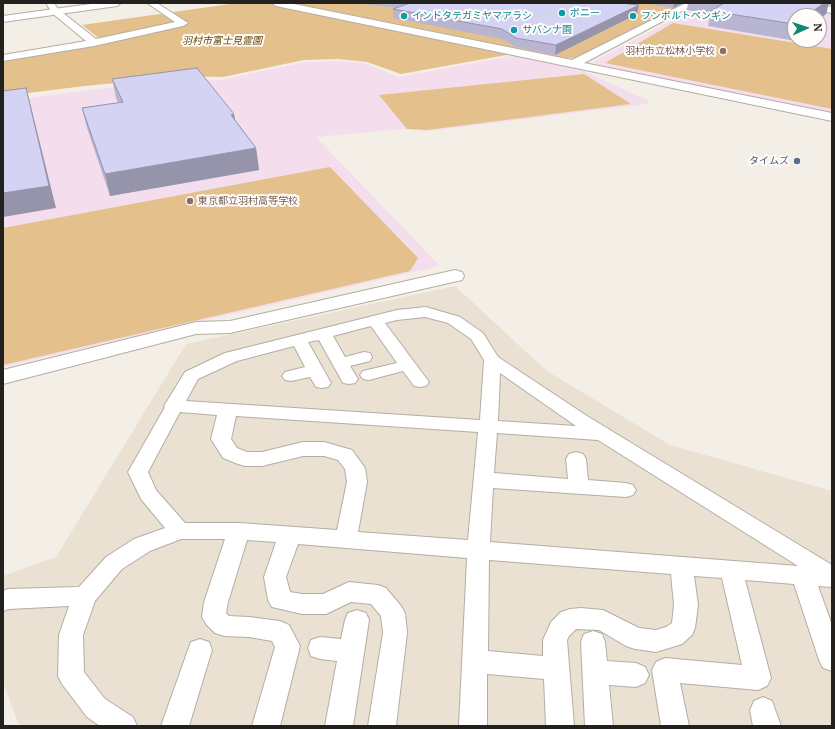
<!DOCTYPE html>
<html>
<head>
<meta charset="utf-8">
<style>
	body { margin:0 }
	#map { position:relative; width:835px; height:729px; overflow:hidden; background:#f4efe6; font-family:"PT Serif",serif }
	canvas { display:block }
	.frame { position:absolute; inset:0; border:4px solid #23211e; pointer-events:none }
	.north { position:absolute; left:787px; top:8px; width:40px; height:40px; box-sizing:border-box; background:#fffcf9; border:1px solid #a7a4a1; border-radius:50%; rotate:87deg; font-size:11px; font-weight:700; line-height:16px; text-align:center; color:#23211e }
	.north::after { content:''; display:block; margin:auto; width:14px; height:18px; background:#108a6d; clip-path:polygon(50% 0,100% 100%,50% 72%,0 100%) }
</style>
</head>
<body>
<div id="map">
<canvas width="835" height="729"></canvas>
<div class="frame"></div>
<div class="north">N</div>
</div>
<script>
const context = document.querySelector('canvas').getContext('2d');
context.lineJoin = 'round';
function paint(path, color) {
  context.fillStyle = color;
  context.fill(path, 'evenodd');
}
function toPath(rows) {
  const path = new Path2D();
  for (const r of rows) {
    path.moveTo(r[0], r[1]);
    for (let i = 2; i < r.length; i += 2) path.lineTo(r[i], r[i + 1]);
  }
  return path;
}
function trace(path, color, width, dash) {
  context.strokeStyle = color;
  context.lineWidth = width;
  context.lineCap = dash ? 'butt' : 'round';
  context.setLineDash(dash || []);
  context.stroke(path);
}
function drawText(font, color, halo, rows, align = 'center') {
  context.font = font + ' "PT Serif","Noto Sans JP",serif';
  context.lineWidth = 4;
  context.setLineDash([]);
  context.textBaseline = 'middle';
  context.strokeStyle = halo;
  context.fillStyle = color;
  for (const [text, x, y, turn = 0] of rows) {
    context.save();
    context.translate(x, y);
    context.rotate((+turn || 0) * Math.PI / 180);
    context.textAlign = isNaN(turn) ? turn : align;
    if (halo) context.strokeText(text, 0, 0);
    context.fillText(text, 0, 0);
    context.restore();
  }
}
paint(toPath([
	[455,286,547,371,670,445,832,491,832,726,19,726,3,682,3,576,56,557,186,344]
]), '#ebe1d2');
paint(toPath([
	[703,3,768,3,832,13,832,113,596,65,593,62],
	[795,16,819,16,819,40,795,40],
	[516,55,577,68,649,101,648,104,429,131,405,129,316,137,440,266,3,367,3,101,178,79,221,80,305,62,336,61,364,63,399,77]
]), '#f4deed');
paint(toPath([
	[237,3,266,3,512,54,401,74,367,62,338,59,304,60,223,77,186,76,85,86,3,96,3,59,104,42,82,25],
	[293,3,684,3,576,58,565,58],
	[673,23,832,49,832,109,605,63],
	[584,74,631,104,427,130,407,129,379,95],
	[330,167,418,258,410,271,3,365,3,228]
]), '#e4c08c');
const service = toPath([
	[426,307,460,317,483,333,498,357,587,416,832,565,832,587,818,586,832,625,832,671,823,668,819,660,794,584,745,580,771,678,767,686,758,690,680,683,689,726,661,726,652,670,656,662,665,658,742,665,722,578,694,576,698,605,695,628,692,635,682,644,656,652,635,649,626,646,599,630,576,629,569,636,567,640,574,726,546,726,544,679,487,674,487,726,459,726,467,558,298,544,286,577,290,592,302,594,323,594,349,582,378,585,386,588,401,606,405,613,407,633,396,726,368,726,383,633,381,616,371,604,351,602,326,614,302,614,272,607,268,600,264,577,276,542,247,540,228,602,226,613,229,616,249,617,280,621,289,625,300,646,280,726,252,726,275,647,272,641,249,637,224,636,215,633,206,624,202,617,204,602,225,539,181,539,150,551,122,569,95,601,83,635,84,672,105,699,133,717,137,726,100,726,87,717,62,684,58,676,59,635,69,606,9,609,3,611,3,591,8,589,79,587,106,557,134,539,165,528,141,499,128,472,165,407,164,406,185,372,225,353,397,310,426,307],
	[425,317,448,323,471,339,484,360,480,420,186,401,198,379,237,361,294,346,305,367,285,372,282,376,285,380,291,381,310,377,316,387,322,388,328,387,331,383,308,342,319,340,343,383,349,384,355,383,358,379,350,366,370,361,372,357,370,353,364,352,345,357,333,336,371,326,397,363,363,371,360,375,363,379,369,380,403,371,414,386,420,387,426,386,429,382,385,323,397,320,425,317],
	[500,373,573,424,576,426,498,421,500,373],
	[180,412,217,415,211,439,223,458,238,464,245,466,262,466,303,456,324,456,338,460,345,469,347,482,337,530,239,523,185,523,156,490,148,472,180,412],
	[236,416,478,432,468,540,358,532,367,482,365,468,352,450,324,442,303,442,262,452,247,452,237,448,231,439,236,416],
	[497,433,598,440,798,566,490,542,493,488,626,497,633,495,636,490,633,485,626,483,588,480,586,459,583,454,576,452,569,454,566,459,568,479,494,473,497,433],
	[489,560,671,574,674,605,672,623,666,627,656,630,639,628,603,610,581,608,570,609,561,612,551,622,543,640,543,656,488,651,489,560],
	[357,610,366,613,369,620,353,726,325,726,337,661,320,659,311,656,308,648,311,640,320,637,341,639,345,620,348,613,357,610],
	[593,631,602,634,605,642,607,661,636,663,645,667,649,675,645,683,636,687,609,685,613,726,585,726,581,642,584,634,593,631],
	[200,639,209,642,212,650,189,726,161,726,188,650,191,642,200,639],
	[763,697,772,701,781,726,753,726,750,710,754,701,763,697]
]);
const minor = toPath([
	[46,3,54,3,58,9,96,39,175,22,147,3,157,3,188,23,183,26,94,46,3,61,3,55,86,41,52,13,46,3],
	[272,3,289,3,572,60,686,3,697,3,584,63,832,113,832,121,276,6,272,3],
	[780,3,803,3,832,7,832,13,784,6,780,3],
	[455,270,462,272,464,276,462,280,230,333,196,334,3,384,3,370,196,322,230,321,455,270]
]);
const tertiary = toPath([
	[98,3,121,3,117,6,3,22,3,16,98,3]
]);
trace(service, '#b3ada5', 2);
trace(minor, '#b3ada5', 2);
trace(tertiary, '#b3ada5', 2);
paint(service, '#fff');
paint(minor, '#fff');
paint(tertiary, '#fff');
paint(toPath([
	[357,3,620,3,637,14,555,55,516,47,502,39,393,18,393,9,397,8],
	[644,3,683,3,673,8],
	[688,3,832,3,832,5,828,5,826,14,790,40,708,26,710,14,687,10],
	[112,79,234,114,235,120,256,148,259,170,110,196,87,128,82,108,118,103,116,98]
]), '#b7b5d1');
paint(toPath([
	[674,3,683,3,673,8],
	[824,3,829,3,826,14,819,19,819,16,806,16],
	[639,5,637,14,555,55,556,45],
	[794,24,795,24,795,37,790,40],
	[26,88,31,107,56,208,3,217,3,193],
	[234,114,237,134,231,115],
	[256,148,259,170,110,196,105,174]
]), '#9594aa');
const building = toPath([
	[410,3,620,3,639,5,556,45,516,38,502,29,393,9,410,3],
	[724,3,824,3,806,16,795,16,795,24,794,24,711,11,724,3],
	[197,68,234,114,231,115,256,148,105,174,82,108,123,102,112,79,197,68],
	[26,88,49,186,3,193,3,91,26,88]
]);
paint(building, '#d5d3f3');
trace(building, '#9594aa', 1);
for (const [x, y, r, color] of [
	[562,13,4,"#0f9aa8"],
	[404,16,4,"#0f9aa8"],
	[633,16,4,"#0f9aa8"],
	[514,30,4,"#0f9aa8"],
	[723,51,4,"#8d6e63"],
	[797,161,4,"#5c6f8a"],
	[190,201,4,"#8d6e63"]
]) {
  const dot = new Path2D();
  dot.arc(x, y, r, 0, 2 * Math.PI);
  context.fillStyle = color;
  context.fill(dot);
  trace(dot, '#fffcf9', 1.5);
}
drawText('10px', '#0d838f', '#fffcf9', [
	["ポニー",570,13],
	["インドタテガミヤマアラシ",412,16],
	["フンボルトペンギン",641,16],
	["サバンナ園",522,30]
], 'left');
drawText('italic 10px', '#67470b', '#fffcf9', [
	["羽村市富士見霊園",222,41]
]);
drawText('10px', '#785e54', '#fffcf9', [
	["羽村市立松林小学校",715,51],
	["東京都立羽村高等学校",198,201,"left"]
], 'right');
drawText('10px', '#4e5e75', '#fffcf9', [
	["タイムズ",789,161]
], 'right');
</script>
</body>
</html>
